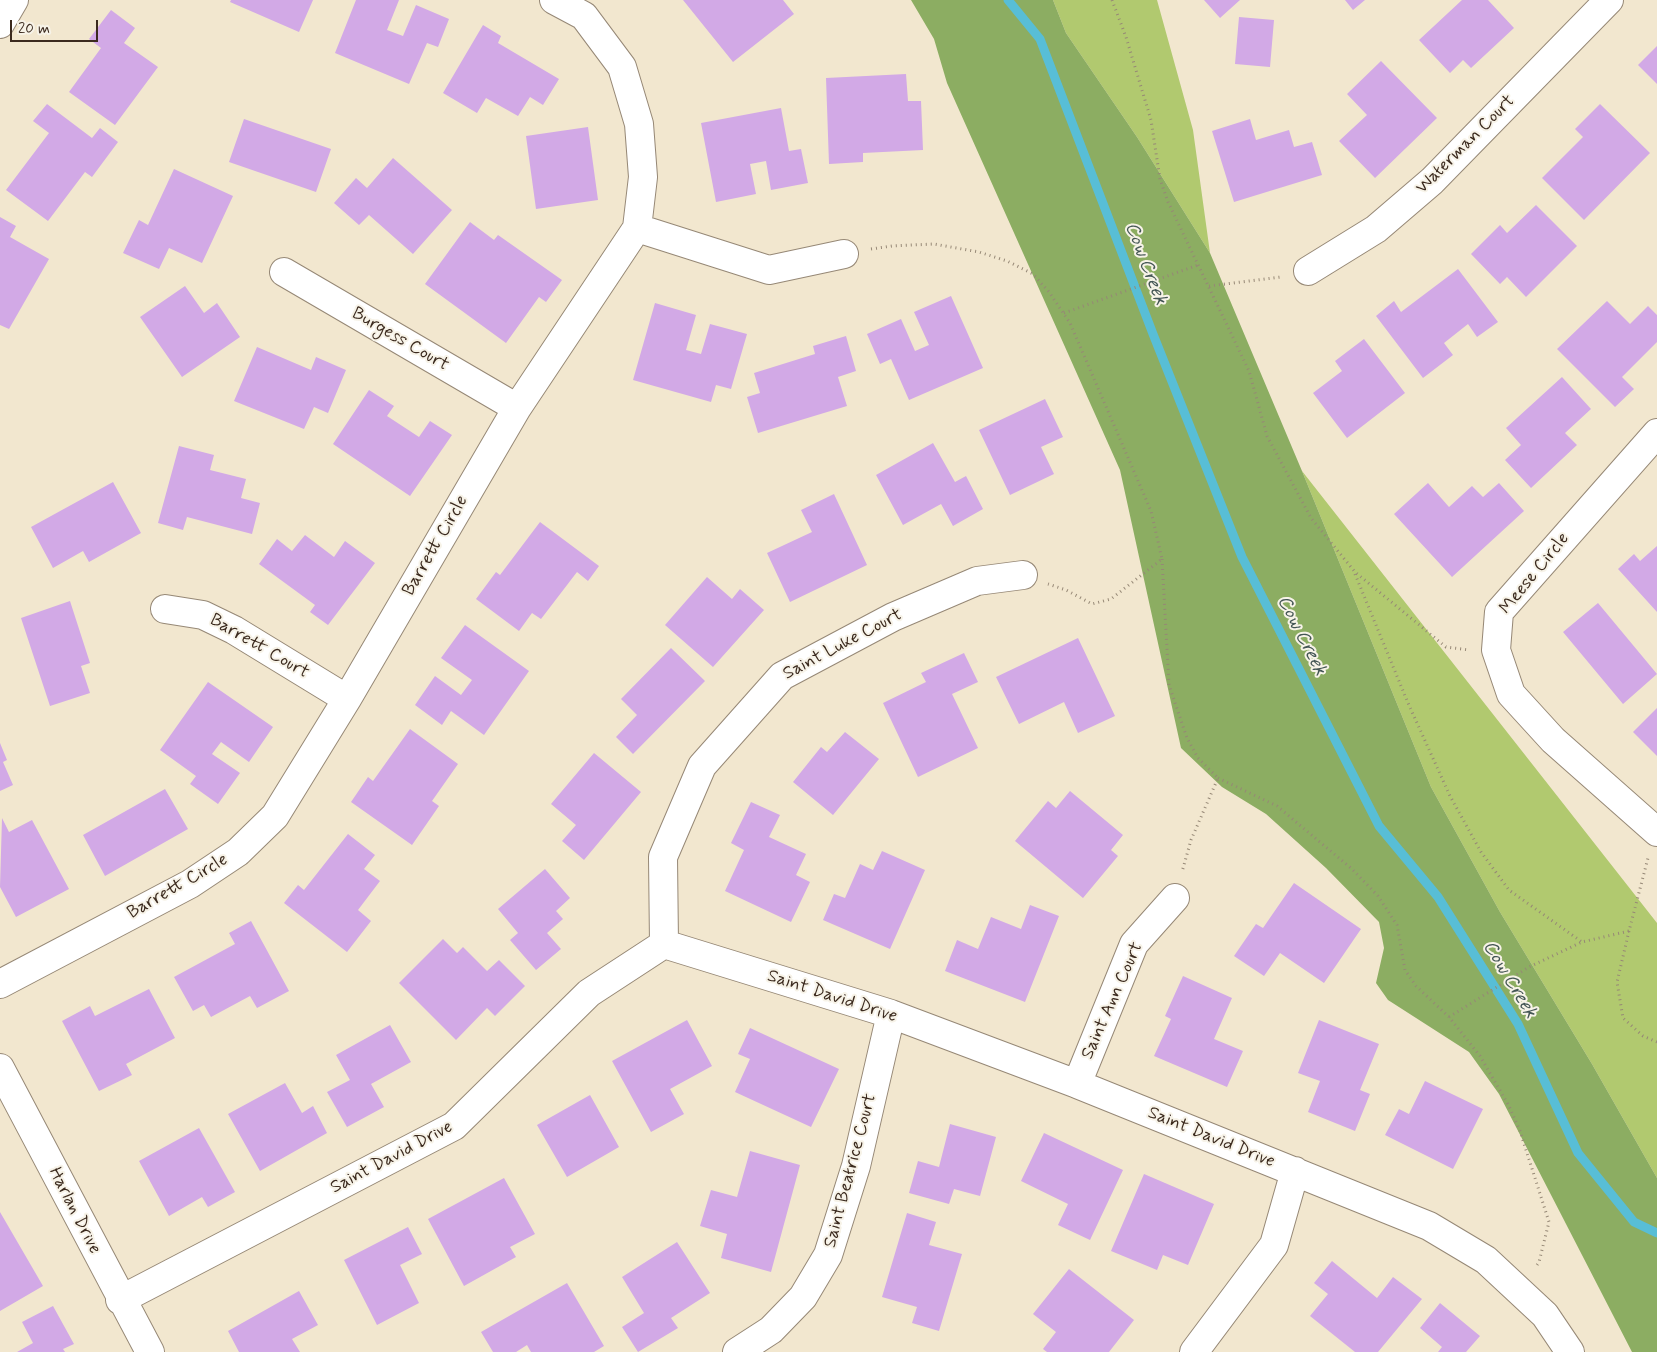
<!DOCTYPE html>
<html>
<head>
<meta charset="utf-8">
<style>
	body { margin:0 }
	#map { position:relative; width:1657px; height:1352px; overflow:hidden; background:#f2e7cf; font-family:Mynerve,sans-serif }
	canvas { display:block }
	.scale { position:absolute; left:10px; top:20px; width:88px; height:22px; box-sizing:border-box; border:2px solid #3b2a1e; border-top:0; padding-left:6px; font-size:15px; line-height:18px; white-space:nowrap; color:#3b2a1e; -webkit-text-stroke:4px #f7f3e8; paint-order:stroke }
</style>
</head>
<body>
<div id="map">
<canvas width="1657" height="1352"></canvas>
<div class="scale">20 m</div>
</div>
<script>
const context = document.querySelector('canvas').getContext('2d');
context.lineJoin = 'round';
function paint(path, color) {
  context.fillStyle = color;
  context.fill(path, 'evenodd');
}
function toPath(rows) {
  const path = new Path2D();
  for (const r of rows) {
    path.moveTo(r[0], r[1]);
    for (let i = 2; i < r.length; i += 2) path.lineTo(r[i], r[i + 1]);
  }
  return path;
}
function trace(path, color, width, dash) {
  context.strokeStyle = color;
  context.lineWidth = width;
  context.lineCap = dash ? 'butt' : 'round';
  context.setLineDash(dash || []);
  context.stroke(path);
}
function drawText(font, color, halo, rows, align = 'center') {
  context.font = font + ' Mynerve,sans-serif';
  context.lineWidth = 4;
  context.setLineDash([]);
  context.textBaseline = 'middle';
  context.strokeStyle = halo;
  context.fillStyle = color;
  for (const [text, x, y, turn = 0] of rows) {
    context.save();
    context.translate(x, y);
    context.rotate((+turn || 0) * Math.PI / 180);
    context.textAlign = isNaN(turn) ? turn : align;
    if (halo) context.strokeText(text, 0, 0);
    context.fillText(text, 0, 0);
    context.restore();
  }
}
paint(toPath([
	[1053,0,1157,0,1193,130,1210,253,1137,137,1066,33],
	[1302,471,1657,923,1657,1178,1592,1064,1500,912,1431,787]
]), '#b1c96f');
paint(toPath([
	[911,0,1053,0,1066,33,1137,137,1210,253,1302,471,1431,787,1500,912,1592,1064,1657,1178,1657,1352,1632,1352,1499,1094,1469,1052,1388,1000,1376,983,1384,948,1379,922,1326,868,1266,814,1222,787,1181,748,1120,470,947,83,934,39]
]), '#8cad62');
trace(toPath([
	[1008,0,1040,39,1153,334,1242,557,1379,826,1438,897,1518,1024,1578,1153,1634,1222,1657,1233]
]), '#58bed6', 9);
paint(toPath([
	[231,0,313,0,299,32,230,2],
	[356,0,399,0,387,30,403,36,416,5,449,19,438,47,427,43,409,84,335,53],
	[683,0,783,0,794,14,733,62],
	[1204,0,1240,0,1220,18],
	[1345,0,1365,0,1353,10],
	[1462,0,1488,0,1514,28,1471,68,1463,60,1450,73,1419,40],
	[111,10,135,28,124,43,158,67,115,125,69,92,101,48,89,39],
	[1239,17,1274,20,1270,67,1235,64],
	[483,25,501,36,498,43,559,79,543,105,530,97,518,116,486,98,477,113,443,93],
	[1657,46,1657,84,1638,65],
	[1381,61,1437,118,1375,178,1339,141,1367,115,1347,94],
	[906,74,908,101,921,101,923,150,863,153,863,162,829,164,826,78],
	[47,104,92,138,100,128,118,142,92,177,85,172,48,221,6,190,49,133,33,121],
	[1600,104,1650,153,1584,220,1542,178,1583,137,1575,129],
	[781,108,789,151,801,149,808,183,771,190,766,161,750,164,756,194,716,202,701,123],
	[244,119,331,149,316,192,229,162],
	[1250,119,1256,140,1289,130,1294,147,1312,142,1322,175,1234,202,1212,131],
	[588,127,598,200,536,209,526,136],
	[393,158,452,210,413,254,369,215,359,225,334,203,356,178,367,188],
	[174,169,233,196,202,263,169,248,159,269,123,253,139,220,148,225],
	[1536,205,1577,246,1526,297,1507,277,1500,284,1471,254,1500,225,1507,233],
	[0,217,16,226,10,237,49,259,9,329,0,325],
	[470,222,494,240,498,235,562,280,546,302,539,297,506,343,425,284],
	[1458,269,1498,322,1477,337,1468,324,1444,343,1453,355,1423,378,1376,316,1394,301,1401,312],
	[185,286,204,313,217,303,240,337,182,377,140,317],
	[951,296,983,368,909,400,891,359,880,364,867,334,901,319,915,351,929,345,914,312],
	[1607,301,1630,324,1648,306,1657,315,1657,342,1622,377,1634,389,1615,407,1557,349],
	[655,303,696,315,686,350,701,354,710,324,747,334,731,389,716,385,711,402,633,380],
	[846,336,856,371,838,377,847,406,758,433,747,397,760,393,754,373,815,354,813,346],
	[1364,339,1405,393,1347,438,1313,393,1342,371,1335,361],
	[257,347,311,370,316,357,346,370,328,413,314,407,304,429,234,401],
	[1562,377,1591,409,1565,433,1577,445,1531,488,1505,460,1521,445,1506,428],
	[369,390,394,406,387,416,419,437,430,421,452,435,410,496,333,444],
	[1045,399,1063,437,1041,447,1054,474,1010,495,979,430],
	[933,443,955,482,966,476,983,509,953,526,941,504,903,525,876,475],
	[179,446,214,455,210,470,246,479,241,498,260,503,252,534,187,517,183,530,158,523],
	[113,482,141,533,89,562,83,551,53,568,31,527],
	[1428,483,1449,507,1472,486,1483,497,1499,483,1524,511,1452,577,1394,514],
	[834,494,867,565,790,602,767,553,812,532,801,510],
	[540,522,599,566,588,581,577,572,541,619,532,613,519,631,476,599,496,572,500,575],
	[305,535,334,557,345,541,375,563,328,625,310,612,315,605,259,564,277,539,292,551],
	[1657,546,1657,612,1618,569,1634,554,1640,561],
	[707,577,732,599,740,589,764,610,713,667,665,625],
	[70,601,90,663,81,666,90,693,50,706,21,618],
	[1598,603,1657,674,1623,704,1563,632],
	[465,625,529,671,484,735,451,711,442,725,415,705,435,676,461,695,472,680,441,658],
	[1078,638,1115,716,1078,733,1064,702,1019,724,996,677],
	[671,648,705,681,633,754,616,737,637,715,621,699],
	[964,653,978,682,952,694,978,748,918,777,883,703,926,682,921,673],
	[208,682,273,727,249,762,221,742,212,754,240,773,218,804,190,784,196,776,160,750],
	[1657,708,1657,756,1633,732],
	[410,729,458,764,432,801,439,806,412,845,351,802,368,777,373,781],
	[845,732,879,759,833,815,793,782,821,747,827,752],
	[0,743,7,760,3,762,13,785,0,791],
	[594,753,641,792,584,860,562,841,576,825,551,804],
	[165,789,188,829,105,876,83,835],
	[1070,791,1123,835,1111,850,1118,856,1083,898,1015,841,1048,801,1056,808],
	[751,802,780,815,769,837,806,854,796,875,810,882,791,922,725,891,744,850,731,843],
	[2,818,9,832,32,820,69,889,16,917,0,887],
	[348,834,375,855,364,869,380,881,358,910,371,921,347,952,284,903,298,885,304,890],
	[882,851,925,870,890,949,823,920,834,894,845,898,860,864,873,870],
	[545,869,570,898,556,911,563,919,547,933,561,949,536,970,510,940,518,933,498,909],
	[1294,883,1361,929,1324,983,1280,953,1264,976,1234,956,1256,924,1263,928],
	[1030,905,1059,916,1025,1002,945,971,957,940,978,949,991,917,1021,929],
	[251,921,289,991,257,1008,250,996,211,1017,204,1005,193,1011,174,977,235,944,229,933],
	[443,939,457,953,463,947,487,971,499,960,525,986,495,1016,487,1008,456,1040,399,983],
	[1183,976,1232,998,1214,1039,1243,1051,1227,1087,1154,1056,1171,1019,1165,1016],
	[149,989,175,1038,126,1064,132,1075,99,1091,62,1021,90,1006,95,1016],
	[687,1020,712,1066,670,1089,684,1114,651,1132,612,1061],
	[1319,1020,1379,1044,1360,1090,1370,1094,1355,1131,1308,1112,1320,1081,1298,1073],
	[390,1025,411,1062,371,1084,384,1107,347,1127,327,1092,350,1080,336,1055],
	[750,1028,839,1069,811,1127,735,1092,750,1059,738,1054],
	[1425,1081,1483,1109,1453,1169,1385,1135,1399,1109,1409,1114],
	[285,1083,302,1113,313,1106,327,1133,260,1171,228,1114],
	[590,1095,619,1147,567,1177,537,1125],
	[950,1124,996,1137,980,1196,954,1189,949,1204,909,1193,918,1161,939,1167],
	[199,1128,235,1192,208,1207,202,1197,169,1216,139,1161],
	[1044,1133,1123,1170,1090,1240,1058,1225,1068,1204,1021,1181],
	[750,1151,800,1165,771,1272,721,1258,727,1234,700,1226,711,1190,737,1197],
	[1144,1174,1214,1204,1188,1265,1163,1255,1157,1270,1111,1251],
	[504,1178,535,1234,510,1247,516,1257,464,1286,428,1219],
	[0,1212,43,1286,0,1311],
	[907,1213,936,1222,929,1245,962,1254,939,1331,912,1323,917,1307,882,1297],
	[408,1227,422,1254,400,1265,419,1303,377,1325,344,1260],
	[677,1242,710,1293,671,1318,678,1328,638,1352,622,1327,644,1313,622,1277],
	[1332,1261,1377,1298,1393,1277,1422,1299,1378,1352,1355,1352,1310,1316,1328,1294,1314,1283],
	[1069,1269,1134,1320,1109,1352,1047,1352,1043,1349,1056,1332,1033,1314],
	[567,1283,604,1346,594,1352,531,1352,527,1345,516,1352,493,1352,481,1332],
	[299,1291,318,1325,292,1339,300,1352,239,1352,228,1331],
	[1440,1303,1480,1336,1466,1352,1438,1352,1442,1347,1420,1328],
	[53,1306,74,1344,63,1349,65,1352,17,1352,33,1343,22,1322]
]), '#d2a9e6');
const street = toPath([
	[0,24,14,0],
	[637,228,769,270,844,254],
	[1308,271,1376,229,1432,181,1609,0],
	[284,272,517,408],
	[1657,433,1499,612,1496,650,1511,694,1553,740,1657,832],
	[165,609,203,615,234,630,347,699],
	[664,944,663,857,702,766,782,676,893,617,977,581,1023,575],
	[0,984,190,884,238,852,275,816,347,699,517,408,637,228,643,177,639,124,622,67,584,16,554,0],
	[0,1068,150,1352],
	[1077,1084,1134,944,1175,898],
	[120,1300,454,1126,589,993,664,944,891,1014,1077,1084,1429,1226,1486,1260,1545,1315,1570,1352],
	[737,1352,771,1330,803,1297,828,1255,856,1166,891,1014],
	[1194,1352,1274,1245,1295,1171]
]);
trace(street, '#968876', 30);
trace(toPath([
	[1112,0,1126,37,1151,120,1160,179,1168,202,1249,371,1267,436,1311,518,1355,572,1446,647,1469,650],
	[871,249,892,246,934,244,979,252,1007,261,1033,274,1049,292,1070,323,1151,511,1162,559,1111,599,1092,604,1066,590,1048,584],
	[1209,286,1281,277],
	[1064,313,1198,265],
	[1162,559,1169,685,1187,738,1198,758,1218,778,1191,840,1182,872],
	[1355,574,1408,703,1450,796,1481,852,1509,890,1582,942],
	[1218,778,1277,806,1352,869,1378,896,1397,925,1405,970,1416,986,1449,1017,1480,1056,1509,1106,1520,1131,1549,1222,1539,1262,1535,1268],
	[1629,931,1617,982,1623,1018,1643,1036,1657,1042],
	[1449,1017,1529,967,1582,942,1629,931,1648,858]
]), '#968876', 3, [1, 4]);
trace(street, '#fff', 28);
drawText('18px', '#3b2a1e', '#f7f3e8', [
	["Waterman Court",1466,145,-45],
	["Burgess Court",400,340,30],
	["Barrett Circle",436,546,-60],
	["Meese Circle",1535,574,-51],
	["Saint Luke Court",843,645,-28],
	["Barrett Court",259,647,30],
	["Barrett Circle",178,887,-30],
	["Saint David Drive",832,997,18],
	["Saint Ann Court",1113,1001,-66],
	["Saint David Drive",1211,1138,22],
	["Saint David Drive",392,1158,-28],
	["Saint Beatrice Court",851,1171,-75],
	["Harlan Drive",74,1211,63]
]);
drawText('italic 19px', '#445655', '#f7f3e8', [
	["Cow Creek",1145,264,69],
	["Cow Creek",1301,636,63],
	["Cow Creek",1509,980,59]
]);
</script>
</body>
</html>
